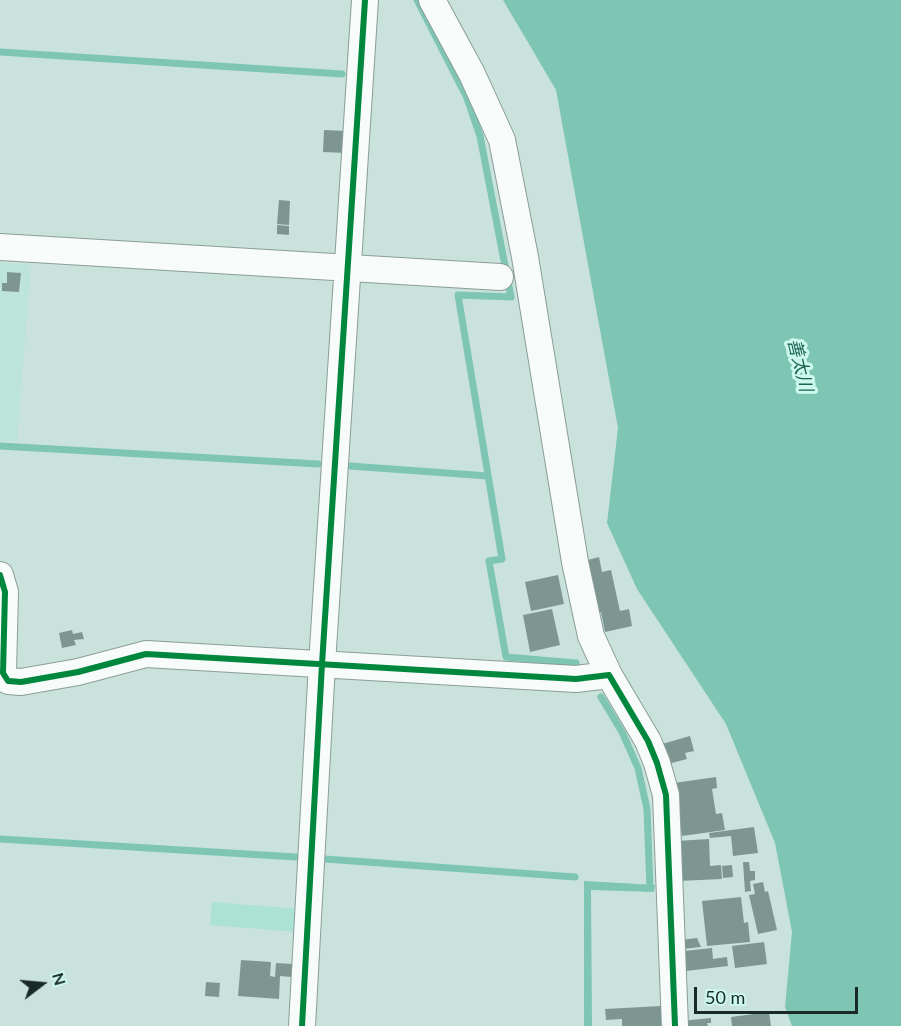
<!DOCTYPE html>
<html>
<head>
<meta charset="utf-8">
<style>
	body { margin:0 }
	#map { position:relative; width:901px; height:1026px; overflow:hidden; background:#cae2dc; font-family:Lato,sans-serif }
	canvas { display:block }
	.north { position:absolute; left:12px; top:954px; width:60px; height:60px; -webkit-text-stroke:4px #cdf9ed; paint-order:stroke; rotate:74deg; font-size:16px; font-weight:700; line-height:24px; text-align:center; color:#192a26 }
	.north::after { content:''; display:block; margin:auto; width:21px; height:27px; background:#192a26; clip-path:polygon(50% 0,100% 100%,50% 72%,0 100%) }
	.scale { position:absolute; left:694px; top:987px; width:164px; height:27px; box-sizing:border-box; border:3px solid #192a26; border-top:0; padding-left:8px; font-size:18px; line-height:21px; white-space:nowrap; color:#192a26; -webkit-text-stroke:4px #cdf9ed; paint-order:stroke }
</style>
</head>
<body>
<div id="map">
<canvas width="901" height="1026"></canvas>
<div class="north">N</div>
<div class="scale">50 m</div>
</div>
<script>
const context = document.querySelector('canvas').getContext('2d');
context.lineJoin = 'round';
function paint(path, color) {
  context.fillStyle = color;
  context.fill(path, 'evenodd');
}
function toPath(rows) {
  const path = new Path2D();
  for (const r of rows) {
    path.moveTo(r[0], r[1]);
    for (let i = 2; i < r.length; i += 2) path.lineTo(r[i], r[i + 1]);
  }
  return path;
}
function trace(path, color, width, dash) {
  context.strokeStyle = color;
  context.lineWidth = width;
  context.lineCap = dash ? 'butt' : 'round';
  context.setLineDash(dash || []);
  context.stroke(path);
}
function drawText(font, color, halo, rows, align = 'center') {
  context.font = font + ' Lato,"Noto Sans JP",sans-serif';
  context.lineWidth = 6;
  context.setLineDash([]);
  context.textBaseline = 'middle';
  context.strokeStyle = halo;
  context.fillStyle = color;
  for (const [text, x, y, turn = 0] of rows) {
    context.save();
    context.translate(x, y);
    context.rotate((+turn || 0) * Math.PI / 180);
    context.textAlign = isNaN(turn) ? turn : align;
    if (halo) context.strokeText(text, 0, 0);
    context.fillText(text, 0, 0);
    context.restore();
  }
}
paint(toPath([
	[0,263,31,265,17,441,0,441]
]), '#bce4d9');
paint(toPath([
	[212,902,299,909,298,932,210,925]
]), '#abe2d4');
paint(toPath([
	[503,0,901,0,901,1026,792,1026,785,1007,792,932,775,843,726,724,637,589,607,523,618,428,556,90],
	[584,881,655,885,654,892,591,890,592,1026,584,1026]
]), '#7ec5b4');
trace(toPath([
	[417,0,467,98,480,136,511,297,458,295,502,559,489,561,506,657,576,663],
	[0,52,342,74],
	[0,446,318,464],
	[350,466,488,476],
	[601,697,622,732,638,768,647,809,650,888,644,888],
	[0,839,296,857],
	[325,859,575,877]
]), '#7ec5b4', 7);
paint(toPath([
	[324,130,346,131,345,153,323,152],
	[279,200,290,201,289,225,277,224],
	[277,225,289,226,289,235,277,234],
	[7,272,21,273,19,292,2,291,2,283,7,283],
	[599,557,602,572,611,570,620,611,629,609,632,626,605,632,601,612,595,614,584,561],
	[558,575,564,604,531,611,525,582],
	[552,609,560,645,530,652,523,615],
	[72,630,73,634,82,632,84,639,74,640,76,645,62,648,59,633],
	[690,736,694,751,685,753,687,759,668,764,662,744],
	[716,777,717,788,712,789,716,814,722,813,725,830,682,836,674,783],
	[754,827,758,853,733,856,731,836,710,838,709,833],
	[709,839,710,866,721,865,722,879,678,881,676,841],
	[743,862,749,862,750,871,755,871,755,880,750,881,751,891,745,892],
	[732,865,733,877,723,878,722,866],
	[763,882,765,892,768,891,777,930,758,934,749,895,755,894,753,884],
	[741,897,744,923,748,922,750,942,707,946,702,901],
	[697,938,701,947,682,949,681,940],
	[764,942,767,964,735,968,732,946],
	[712,948,713,959,727,957,728,966,678,972,675,952],
	[241,960,271,962,270,976,275,977,276,963,293,964,291,977,280,976,279,999,238,996],
	[206,982,220,983,219,997,205,996],
	[661,1006,662,1026,622,1026,622,1019,606,1020,605,1009],
	[769,1012,771,1026,732,1026,731,1017],
	[711,1018,711,1023,707,1023,708,1026,682,1026,681,1021]
]), '#7e9691');
const minor = toPath([
	[432,0,472,74,502,140,525,257,575,562,591,636,609,675],
	[0,247,500,277],
	[0,575,5,592,3,673,8,681,21,682,78,672,146,654,576,679,609,675,648,741,657,763,666,795,675,1026],
	[302,1026,322,664,365,0]
]);
trace(minor, '#8b9d98', 28);
trace(minor, '#f7fbfa', 26);
trace(toPath([
	[0,575,5,592,3,673,8,681,21,682,78,672,146,654,576,679,609,675,648,741,657,763,666,795,675,1026],
	[302,1026,322,664,365,0]
]), '#00873e', 6);
drawText('italic 18px', '#1b6355', '#cdf9ed', [
	["善太川",800,365,76]
]);
</script>
</body>
</html>
